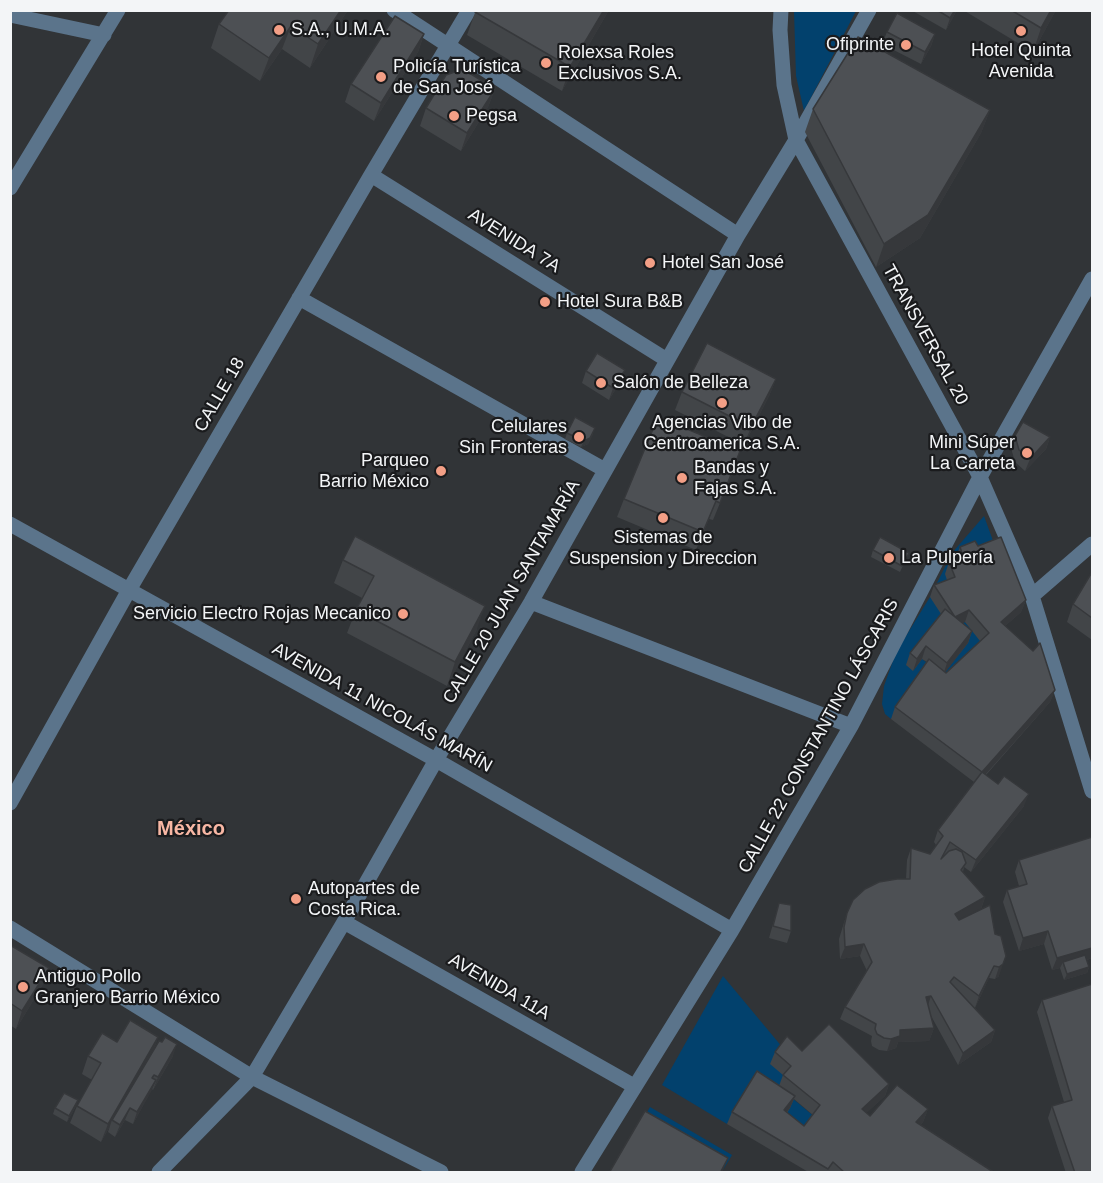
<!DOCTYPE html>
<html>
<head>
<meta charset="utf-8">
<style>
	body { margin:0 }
	#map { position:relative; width:1103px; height:1183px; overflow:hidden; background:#313437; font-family:Helvetica,sans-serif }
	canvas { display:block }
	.frame { position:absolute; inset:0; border:12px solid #f3f5f7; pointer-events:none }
</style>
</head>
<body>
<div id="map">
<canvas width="1103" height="1183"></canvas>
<div class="frame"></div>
</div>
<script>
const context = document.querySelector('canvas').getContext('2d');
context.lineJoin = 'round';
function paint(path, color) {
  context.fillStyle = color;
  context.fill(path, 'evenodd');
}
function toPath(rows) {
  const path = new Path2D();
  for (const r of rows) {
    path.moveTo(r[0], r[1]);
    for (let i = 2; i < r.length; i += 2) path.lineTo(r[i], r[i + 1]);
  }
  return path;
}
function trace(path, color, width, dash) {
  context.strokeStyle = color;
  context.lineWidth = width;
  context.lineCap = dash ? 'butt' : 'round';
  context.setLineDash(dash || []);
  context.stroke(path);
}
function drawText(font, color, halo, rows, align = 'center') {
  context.font = font + ' Helvetica,sans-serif';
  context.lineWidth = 4.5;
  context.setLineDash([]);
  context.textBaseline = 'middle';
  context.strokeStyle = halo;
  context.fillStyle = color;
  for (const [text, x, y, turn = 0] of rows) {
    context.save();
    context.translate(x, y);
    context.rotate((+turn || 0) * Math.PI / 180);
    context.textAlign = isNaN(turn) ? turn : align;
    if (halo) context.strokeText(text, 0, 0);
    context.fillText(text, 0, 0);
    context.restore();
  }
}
paint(toPath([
	[794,11,856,11,804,111,796,76],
	[984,516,996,549,950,590,950,629,965,622,984,645,941,685,924,672,891,719,885,714,882,704,884,686,896,652,930,597,952,553],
	[967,643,943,675,922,659],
	[723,976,783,1048,787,1078,779,1087,816,1118,799,1138,753,1084,727,1124,662,1085],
	[650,1107,732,1155,723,1170,641,1123]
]), '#02416d');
trace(toPath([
	[394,10,738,235],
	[781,10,780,30,784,85,796,140,980,477,1032,596,1092,791],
	[10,15,104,35],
	[371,175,667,360],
	[10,188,118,10],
	[299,298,605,470],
	[10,524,436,760,732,930],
	[1032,596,1092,544],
	[531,602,851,726],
	[10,803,129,590,371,175,469,10],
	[344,922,634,1086],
	[10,928,252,1077,441,1172],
	[159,1172,252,1077,344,922,436,760,531,602,738,235,796,140,869,10],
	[582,1172,732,930,851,726,980,477,1092,279]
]), '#5b748b', 15);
paint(toPath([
	[229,10,348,10,310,68,282,49,260,81,211,48,219,24],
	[476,10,609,10,562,91,467,35],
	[911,10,957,10,946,30],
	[963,10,1056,10,1033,52],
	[887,32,935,34,931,46,921,64,882,44],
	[424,34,418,52,374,121,345,102,351,84],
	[495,89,488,107,461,151,420,126,426,108],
	[813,109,990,110,981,133,920,238,876,267,805,132],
	[625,370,620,382,609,400,582,383,586,371],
	[776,379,769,396,744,445,675,410,682,392],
	[567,433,593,434,588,444,581,447,565,439],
	[1015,436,1050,437,1046,449,1025,471,1015,462,1011,448],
	[734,469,713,520,709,519,696,550,617,517,624,499],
	[978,546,1026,600,1021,612,1005,626,1055,690,1050,702,986,775,1024,806,971,872,964,867,963,872,985,897,981,909,995,934,1001,936,999,976,995,979,989,978,975,1008,995,1030,991,1042,958,1065,930,1014,934,1028,929,1041,898,1042,896,1048,887,1051,879,1050,872,1046,871,1041,872,1036,840,1019,845,1007,867,971,860,956,840,959,839,939,847,913,906,879,907,860,911,848,930,854,936,845,934,842,938,830,974,782,891,719,895,707,927,662,922,659,913,671,906,665,910,653,941,614,930,597,934,585,947,580,945,574,949,562,955,559,960,547],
	[965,622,980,641,946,673,945,672,968,643,972,631,962,623],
	[873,550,909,553,900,572,871,557],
	[343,560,477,629,447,686,347,633,356,610,362,598,334,583],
	[1092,572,1092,640,1067,622,1073,604],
	[1092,837,1092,958,1087,960,1089,967,1087,973,1064,980,1060,968,1052,970,1044,944,1019,951,1003,902,1007,890,1019,886,1015,872,1019,860],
	[779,903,791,931,787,943,769,938],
	[10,945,49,968,42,986,16,1029,10,1025],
	[1092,984,1092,1173,1066,1173,1048,1118,1052,1106,1064,1102,1037,1012,1042,1000],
	[158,1037,154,1049,173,1056,153,1090,152,1089,133,1124,125,1120,115,1137,108,1132,110,1126,101,1142,70,1123,77,1106,92,1080,82,1074,88,1056,117,1042],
	[802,1051,889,1084,885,1096,866,1113,870,1116,928,1109,923,1122,920,1125,995,1173,810,1173,727,1124,732,1112,779,1086,783,1075,770,1064,775,1052],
	[794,1099,813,1115,804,1126,787,1113,790,1108],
	[78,1100,76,1106,67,1122,53,1114,55,1108]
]), '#424548');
paint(toPath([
	[341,10,348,10,310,68,318,44],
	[604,10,609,10,562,91,570,67],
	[955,10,957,10,946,30,950,18],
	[1051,10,1056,10,1033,52,1041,28],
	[291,26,282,49,260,81,269,58],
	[424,34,418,52,374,121,381,103],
	[935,34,931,46,921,64,925,52],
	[495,89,488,107,461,151,467,133],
	[990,110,981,133,920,238,876,267,884,244],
	[625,370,620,382,609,400,613,388],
	[776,379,769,396,744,445,751,427],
	[595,428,593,434,588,444,581,447,584,441],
	[1050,437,1046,449,1025,471,1030,459],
	[740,451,734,469,713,520,720,503],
	[716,501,709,519,696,550,703,532],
	[1026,600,1021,612,996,634,1001,622],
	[485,606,477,629,447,686,455,662],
	[969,610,965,622,950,629,955,617],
	[972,631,968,643,943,675,947,663],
	[926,646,922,659,913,671,917,659],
	[1055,690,1050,702,977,784,982,772],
	[1029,794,1024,806,971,872,976,860],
	[985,897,981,909,951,926,955,914],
	[1048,931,1044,944,1019,951,1023,938],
	[864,944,860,956,840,959,845,947],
	[1092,948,1092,958,1064,967,1063,962,1060,968,1052,970,1057,958],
	[1003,964,999,976,995,979,999,967],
	[994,966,989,978,975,1008,979,996],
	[1089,967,1087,973,1064,980,1067,974],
	[49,968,42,986,16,1029,22,1011],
	[931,996,927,1008,926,997],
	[934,1028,929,1041,898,1042,896,1048,887,1051,891,1039,900,1030],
	[995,1030,991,1042,958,1065,963,1053],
	[158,1037,152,1055,112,1120,110,1126,101,1142,108,1124],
	[177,1044,173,1056,153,1090,158,1077],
	[156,1080,151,1092,133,1124,137,1112],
	[889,1084,885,1096,858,1121,862,1109],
	[795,1096,790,1108,780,1122,784,1110],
	[78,1100,76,1106,67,1122,69,1116],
	[130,1108,125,1120,115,1137,120,1125],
	[928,1109,923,1122,912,1134,916,1122],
	[728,1158,722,1173,720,1173]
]), '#36383b');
const building = toPath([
	[229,10,341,10,318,44,291,26,269,58,219,24,229,10],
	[476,10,604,10,570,67,475,12,476,10],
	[937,10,955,10,950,18,937,10],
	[1011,10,1051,10,1041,28,1011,10],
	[897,13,935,34,925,52,887,32,897,13],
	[395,16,424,34,381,103,351,84,395,16],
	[858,37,990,110,928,215,884,244,813,109,858,37],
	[463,69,495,89,467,133,426,108,446,75,463,69],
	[707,343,776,379,751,427,682,392,707,343],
	[597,353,625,370,613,388,586,371,597,353],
	[575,417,595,428,590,438,584,441,567,433,575,417],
	[658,417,740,451,720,503,716,501,703,532,624,499,658,417],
	[1023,422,1050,437,1030,459,1019,450,1015,436,1023,422],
	[355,536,485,606,455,662,356,610,374,576,343,560,355,536],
	[880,537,909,553,902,566,873,550,880,537],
	[1001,537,1026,600,1001,622,1033,651,1040,643,1055,690,982,772,895,707,929,659,946,673,989,633,969,610,955,617,972,631,947,663,926,646,917,659,910,653,945,609,955,617,934,585,955,577,949,562,963,556,960,547,975,541,978,546,1001,537],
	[1092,572,1092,618,1073,604,1092,572],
	[982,772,998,784,1004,776,1029,794,976,860,950,842,941,859,949,851,956,849,962,852,966,863,961,870,985,897,955,914,959,920,990,905,995,934,1001,936,1006,956,1003,964,999,967,994,966,979,996,954,977,950,982,995,1030,963,1053,931,996,926,997,934,1028,900,1030,900,1036,891,1039,884,1038,877,1034,875,1029,876,1024,845,1007,872,962,864,944,845,947,844,927,847,913,853,900,865,889,879,882,897,879,910,879,911,848,930,854,943,836,938,830,982,772],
	[1092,837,1092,948,1057,958,1048,931,1023,938,1007,890,1027,884,1019,860,1092,837],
	[779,903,791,905,791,931,773,926,779,903],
	[10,945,49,968,22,1011,10,1003,10,945],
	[1085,955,1089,967,1067,974,1063,962,1085,955],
	[1092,984,1092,1173,1075,1173,1052,1106,1072,1100,1042,1000,1092,984],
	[130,1020,158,1037,108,1124,77,1106,101,1063,88,1056,102,1033,117,1042,130,1020],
	[829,1024,889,1084,862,1109,870,1116,897,1085,928,1109,916,1122,995,1173,845,1173,833,1162,828,1169,732,1112,757,1071,795,1096,784,1110,804,1126,820,1105,783,1075,791,1066,775,1052,787,1036,802,1051,829,1024],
	[165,1037,177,1044,158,1077,154,1075,152,1078,156,1080,137,1112,130,1108,120,1125,112,1120,159,1041,162,1042,165,1037],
	[64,1093,78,1100,69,1116,55,1108,64,1093],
	[645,1111,728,1158,720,1173,609,1173,645,1111]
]);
paint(building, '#4d5054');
trace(building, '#36383b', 1.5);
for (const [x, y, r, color] of [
	[279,30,6,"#f39f86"],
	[1021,31,6,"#f39f86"],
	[906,45,6,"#f39f86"],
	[546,63,6,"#f39f86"],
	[381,77,6,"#f39f86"],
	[454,116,6,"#f39f86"],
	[650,263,6,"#f39f86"],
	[545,302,6,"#f39f86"],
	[601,383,6,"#f39f86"],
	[722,403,6,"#f39f86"],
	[579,437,6,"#f39f86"],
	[1027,453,6,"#f39f86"],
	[441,471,6,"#f39f86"],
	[682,478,6,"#f39f86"],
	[663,518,6,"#f39f86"],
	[889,558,6,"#f39f86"],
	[403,614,6,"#f39f86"],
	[296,899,6,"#f39f86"],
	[23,987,6,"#f39f86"]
]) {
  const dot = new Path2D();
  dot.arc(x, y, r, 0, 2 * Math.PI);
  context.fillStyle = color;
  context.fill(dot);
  trace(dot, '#1a1b1d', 2);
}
drawText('18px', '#f3f5f7', '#1a1b1d', [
	["S.A., U.M.A.",291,30],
	["Ofiprinte",894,45,"right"],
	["Hotel Quinta",1021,51,"center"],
	["Avenida",1021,72,"center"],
	["Rolexsa Roles",558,53],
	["Exclusivos S.A.",558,74],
	["Policía Turística",393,67],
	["de San José",393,88],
	["Pegsa",466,116],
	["Hotel San José",662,263],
	["Hotel Sura B&B",557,302],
	["Salón de Belleza",613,383],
	["Agencias Vibo de",722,423,"center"],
	["Centroamerica S.A.",722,444,"center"],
	["Celulares",567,427,"right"],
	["Sin Fronteras",567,448,"right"],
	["Mini Súper",1015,443,"right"],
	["La Carreta",1015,464,"right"],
	["Parqueo",429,461,"right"],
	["Barrio México",429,482,"right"],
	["Bandas y",694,468],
	["Fajas S.A.",694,489],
	["Sistemas de",663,538,"center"],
	["Suspension y Direccion",663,559,"center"],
	["La Pulpería",901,558],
	["Servicio Electro Rojas Mecanico",391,614,"right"],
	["Autopartes de",308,889],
	["Costa Rica.",308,910],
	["Antiguo Pollo",35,977],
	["Granjero Barrio México",35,998]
], 'left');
drawText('18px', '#f3f5f7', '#1a1b1d', [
	["AVENIDA 7A",514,241,32],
	["TRANSVERSAL 20",925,335,61],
	["CALLE 18",220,395,-60],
	["CALLE 20 JUAN SANTAMARÍA",512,592,-60],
	["AVENIDA 11 NICOLÁS MARÍN",382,708,29],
	["CALLE 22 CONSTANTINO LÁSCARIS",819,736,-61],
	["AVENIDA 11A",499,987,30]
]);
drawText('bold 20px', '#f8b7a4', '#1a1b1d', [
	["México",191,829]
]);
</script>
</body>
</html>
